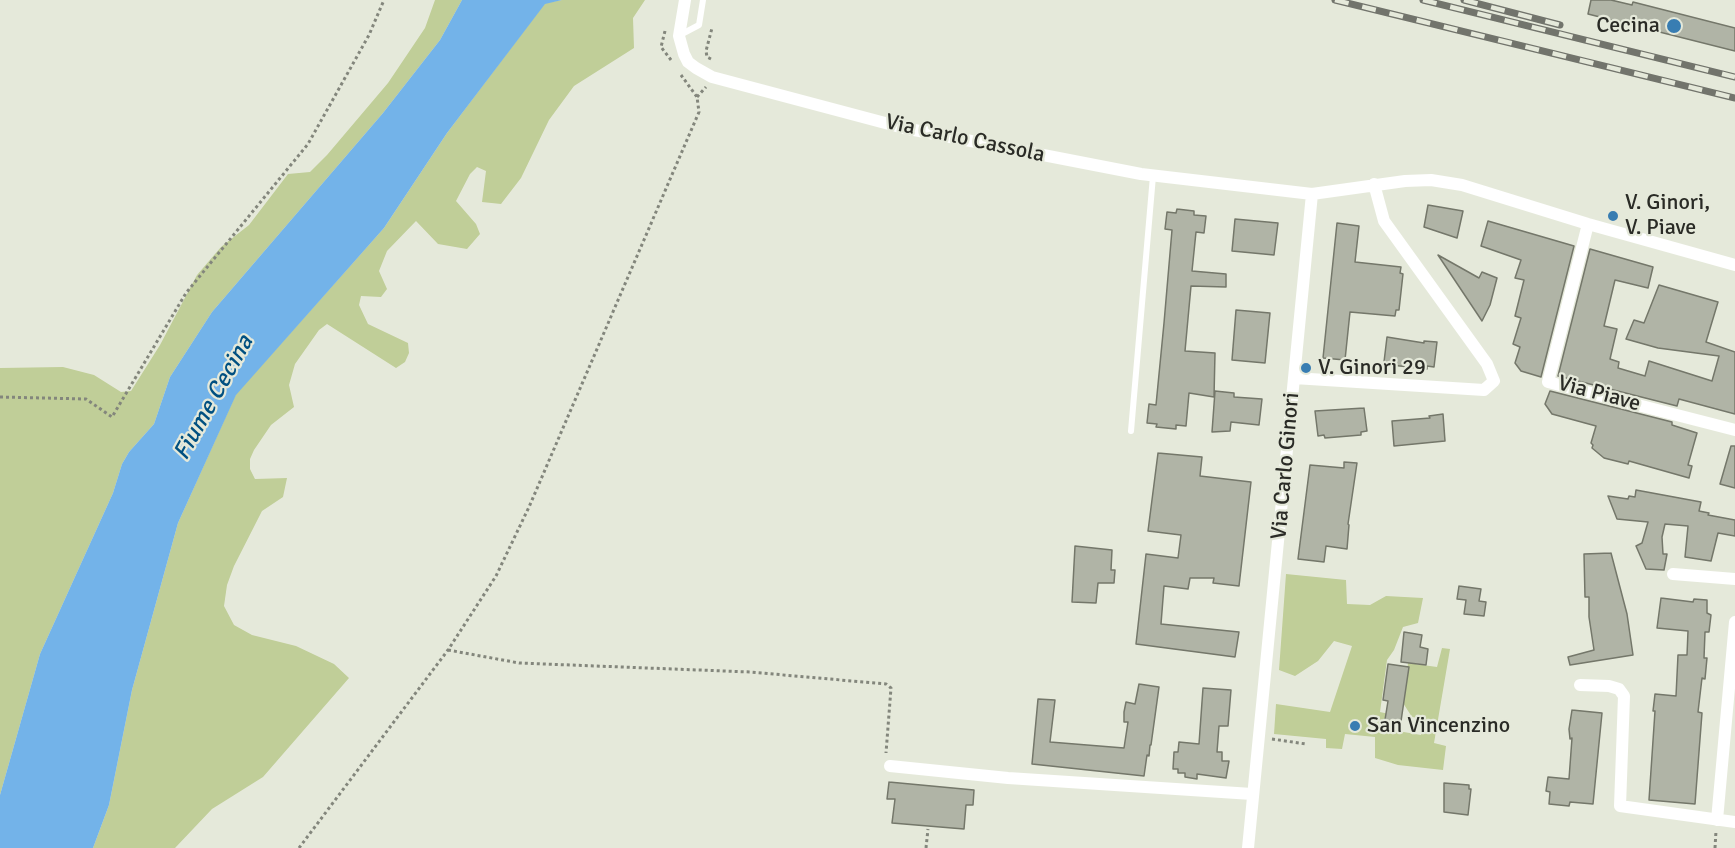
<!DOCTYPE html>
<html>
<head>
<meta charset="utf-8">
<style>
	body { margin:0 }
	canvas { display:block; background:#e5e9da }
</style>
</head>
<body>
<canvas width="1735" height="848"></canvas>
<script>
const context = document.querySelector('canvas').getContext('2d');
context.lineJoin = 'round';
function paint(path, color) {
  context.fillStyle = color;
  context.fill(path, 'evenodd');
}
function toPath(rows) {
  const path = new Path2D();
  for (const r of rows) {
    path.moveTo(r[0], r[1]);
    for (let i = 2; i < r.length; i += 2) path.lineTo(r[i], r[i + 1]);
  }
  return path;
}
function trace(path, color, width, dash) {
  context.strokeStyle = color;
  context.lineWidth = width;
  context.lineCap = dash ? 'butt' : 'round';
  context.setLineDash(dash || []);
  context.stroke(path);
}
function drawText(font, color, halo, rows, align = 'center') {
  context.font = font + ' Signika,sans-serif';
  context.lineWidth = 4.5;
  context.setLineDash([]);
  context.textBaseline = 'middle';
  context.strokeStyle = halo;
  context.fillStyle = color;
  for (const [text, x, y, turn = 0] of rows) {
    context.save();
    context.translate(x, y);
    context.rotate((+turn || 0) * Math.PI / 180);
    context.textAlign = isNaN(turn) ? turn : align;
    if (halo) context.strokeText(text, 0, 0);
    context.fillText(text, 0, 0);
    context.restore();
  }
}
paint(toPath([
	[435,0,462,0,440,40,383,113,212,312,170,377,154,424,129,452,122,464,113,493,40,654,0,795,0,368,63,367,94,375,121,392,131,391,160,345,197,275,221,247,249,225,288,174,310,172,327,155,388,83,425,28],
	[562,0,645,0,633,18,634,48,574,86,549,120,521,178,501,204,482,202,486,171,477,167,470,174,456,201,476,224,480,234,467,249,438,244,416,221,387,251,379,271,387,289,381,297,361,296,359,305,368,324,408,343,409,353,405,362,396,368,327,324,319,330,295,364,289,385,294,407,271,425,254,450,250,459,250,469,255,479,287,478,283,497,262,511,234,566,227,585,224,606,234,625,252,635,296,646,334,664,349,678,263,777,212,809,175,848,93,848,109,805,132,690,178,523,236,394,384,228,447,133,545,3],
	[1286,574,1346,580,1347,604,1370,605,1386,596,1423,598,1418,623,1403,627,1394,650,1387,660,1380,712,1398,716,1398,731,1421,735,1425,719,1412,717,1403,703,1408,663,1437,667,1442,648,1450,649,1434,743,1446,746,1443,770,1398,765,1375,758,1375,737,1345,734,1342,749,1326,748,1326,739,1274,734,1276,704,1330,712,1352,646,1334,641,1318,661,1295,676,1279,670]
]), '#c0ce98');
paint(toPath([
	[462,0,562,0,545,4,447,133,384,228,236,395,178,523,132,690,109,805,93,848,0,848,0,795,40,654,113,493,122,464,129,452,154,424,170,377,212,312,383,113,440,40]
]), '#73b3e9');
const building = toPath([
	[1591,0,1611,0,1632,5,1633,2,1735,28,1735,51,1588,14,1591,0],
	[1428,205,1463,211,1457,238,1424,227,1428,205],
	[1177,209,1194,211,1194,215,1206,216,1204,233,1196,232,1192,271,1226,274,1226,287,1191,286,1185,351,1215,353,1214,397,1189,393,1186,426,1176,425,1176,429,1156,427,1157,424,1147,423,1149,404,1156,405,1164,323,1172,230,1165,229,1167,212,1176,213,1177,209],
	[1235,219,1278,223,1274,255,1232,251,1235,219],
	[1488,221,1574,246,1541,377,1521,371,1515,363,1520,347,1513,344,1521,318,1515,316,1524,280,1515,278,1521,260,1481,246,1488,221],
	[1337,223,1359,226,1355,262,1401,267,1400,273,1403,274,1399,310,1396,310,1395,316,1350,312,1345,360,1323,358,1337,223],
	[1590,249,1653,267,1648,288,1615,280,1604,326,1617,329,1610,359,1619,362,1618,368,1645,376,1649,361,1712,381,1719,356,1658,348,1626,339,1634,320,1644,323,1659,285,1718,302,1706,342,1735,352,1735,414,1679,399,1677,406,1558,376,1590,249],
	[1438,255,1479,278,1482,272,1497,278,1490,305,1482,321,1438,255],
	[1236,310,1270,313,1265,363,1232,360,1236,310],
	[1387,337,1424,343,1424,341,1437,342,1434,367,1427,366,1427,369,1391,365,1391,363,1384,362,1387,337],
	[1215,391,1234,393,1234,397,1262,399,1259,425,1231,422,1230,431,1212,432,1215,391],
	[1550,391,1672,422,1672,425,1697,433,1688,465,1692,466,1689,478,1629,461,1628,464,1604,458,1592,448,1593,445,1591,443,1596,426,1552,414,1545,404,1550,391],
	[1364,408,1367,431,1361,432,1361,435,1325,438,1324,435,1318,436,1315,411,1364,408],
	[1443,414,1445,441,1394,446,1392,421,1430,418,1429,416,1443,414],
	[1731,446,1735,446,1735,488,1720,484,1731,446],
	[1158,453,1202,457,1200,476,1251,482,1239,586,1213,583,1214,578,1190,578,1188,589,1164,586,1161,624,1239,632,1235,657,1136,644,1146,554,1178,558,1181,535,1148,531,1158,453],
	[1344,462,1357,463,1348,524,1349,525,1347,549,1326,546,1324,562,1298,559,1310,465,1344,468,1344,462],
	[1636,490,1701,502,1699,511,1709,513,1708,515,1735,520,1735,536,1718,533,1711,561,1685,557,1688,526,1665,524,1662,537,1663,554,1667,554,1664,570,1646,569,1636,546,1642,543,1648,522,1617,519,1608,496,1628,499,1629,496,1635,497,1636,490],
	[1075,546,1112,550,1111,570,1115,570,1114,583,1098,583,1096,603,1072,602,1075,546],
	[1611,553,1627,614,1633,655,1570,665,1568,657,1594,650,1589,617,1589,597,1585,597,1584,554,1611,553],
	[1459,586,1481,589,1479,601,1486,602,1484,616,1464,614,1466,600,1457,599,1459,586],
	[1661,598,1693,602,1694,599,1707,600,1707,613,1711,615,1709,632,1705,632,1704,658,1707,658,1705,679,1702,678,1698,712,1702,713,1695,804,1649,800,1655,711,1653,711,1655,694,1676,696,1678,655,1687,655,1688,631,1657,628,1661,598],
	[1404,632,1422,635,1420,647,1428,649,1426,665,1401,662,1404,632],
	[1388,664,1409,667,1400,728,1384,726,1388,701,1383,700,1388,664],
	[1139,684,1159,687,1151,745,1150,745,1149,756,1147,755,1144,776,1032,764,1038,699,1055,700,1050,742,1124,748,1128,722,1124,722,1124,712,1126,702,1135,704,1139,684],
	[1203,688,1231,690,1228,726,1219,726,1217,752,1222,752,1222,761,1229,761,1226,778,1197,774,1197,779,1185,777,1185,773,1178,773,1178,769,1173,769,1174,752,1178,752,1179,742,1199,744,1203,688],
	[1572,710,1602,713,1593,804,1570,802,1569,806,1549,804,1550,792,1546,791,1548,777,1569,779,1572,738,1570,739,1569,729,1572,710],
	[889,782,974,790,973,805,966,805,964,829,892,823,895,799,887,799,889,782],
	[1444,783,1469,785,1469,789,1471,789,1468,815,1444,812,1444,783]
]);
paint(building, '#b0b4a6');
trace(building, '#74776a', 1.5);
trace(toPath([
	[665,31,661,47,671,60],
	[711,59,707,57,706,51,712,28],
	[697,97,706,87],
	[0,397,86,399,112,417,186,293,308,144,369,35,384,0],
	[448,650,519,663,750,672,886,684,891,688,886,753],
	[1272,739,1306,744],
	[299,848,448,650,496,576,529,507,699,112,697,97,681,75],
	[926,848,928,829],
	[1715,848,1716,831]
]), '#83867c', 3, [3, 3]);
trace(toPath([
	[680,35,699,25,703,0],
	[1131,431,1153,176]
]), '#fff', 6);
trace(toPath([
	[685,0,679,36,684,54,688,62,696,68,712,77,904,128,1141,174,1312,194,1405,181,1431,180,1462,185,1588,224,1735,265],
	[1588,224,1548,382,1735,430],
	[1294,378,1484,390,1494,381,1487,364,1384,221,1374,184],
	[1673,574,1735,579],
	[1580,685,1609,686,1619,689,1624,696,1620,806,1735,822],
	[890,766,1008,778,1252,794],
	[1717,820,1735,622],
	[1248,848,1312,194]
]), '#fff', 12);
const rail = toPath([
	[1335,0,1735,98],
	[1423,0,1735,77],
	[1464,0,1560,25]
]);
trace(rail, '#72746c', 7);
trace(rail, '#e5e9da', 4.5, [14]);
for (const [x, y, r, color] of [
	[1674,26,8,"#387db2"],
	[1613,216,6,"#387db2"],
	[1306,368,6,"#387db2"],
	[1355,726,6,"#387db2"]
]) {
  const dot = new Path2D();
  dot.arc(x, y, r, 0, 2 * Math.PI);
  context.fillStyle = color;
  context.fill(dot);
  trace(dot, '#e5e9da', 2);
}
drawText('22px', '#2a2b26', '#e5e9da', [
	["Cecina",1660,26,"right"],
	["V. Ginori,",1625,203],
	["V. Piave",1625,228],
	["V. Ginori 29",1318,368],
	["San Vincenzino",1367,726]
], 'left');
drawText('22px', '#2a2b26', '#e5e9da', [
	["Via Carlo Cassola",965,139,12],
	["Via Piave",1599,394,15],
	["Via Carlo Ginori",1286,466,-85]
]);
drawText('italic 24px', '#005081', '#e5e9da', [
	["Fiume Cecina",214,398,-61]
]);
</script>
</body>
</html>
